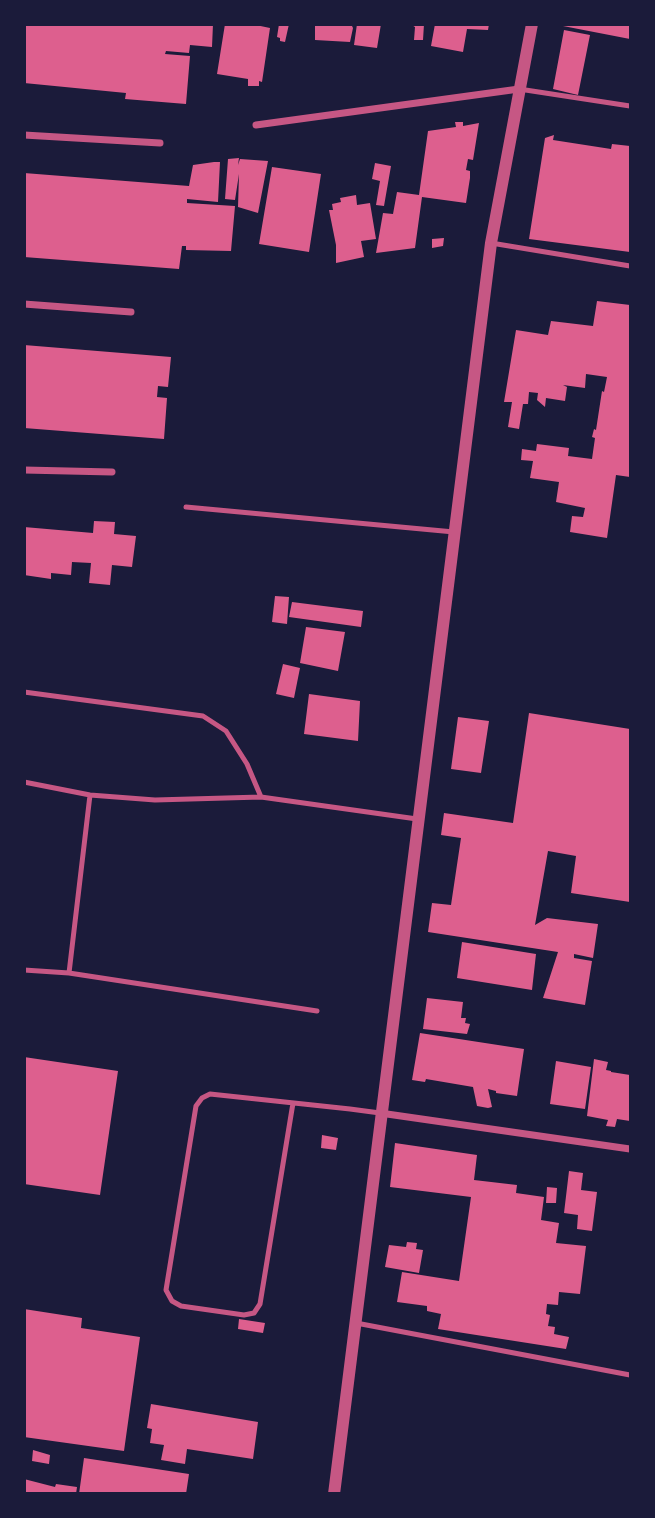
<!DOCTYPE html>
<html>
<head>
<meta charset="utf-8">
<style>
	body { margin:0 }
	#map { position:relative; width:655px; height:1518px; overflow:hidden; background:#1b1b3a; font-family:"Titillium Web",sans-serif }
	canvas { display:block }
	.frame { position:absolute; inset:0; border:26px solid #1b1b3a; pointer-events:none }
</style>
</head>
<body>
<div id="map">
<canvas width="655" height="1518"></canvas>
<div class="frame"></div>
</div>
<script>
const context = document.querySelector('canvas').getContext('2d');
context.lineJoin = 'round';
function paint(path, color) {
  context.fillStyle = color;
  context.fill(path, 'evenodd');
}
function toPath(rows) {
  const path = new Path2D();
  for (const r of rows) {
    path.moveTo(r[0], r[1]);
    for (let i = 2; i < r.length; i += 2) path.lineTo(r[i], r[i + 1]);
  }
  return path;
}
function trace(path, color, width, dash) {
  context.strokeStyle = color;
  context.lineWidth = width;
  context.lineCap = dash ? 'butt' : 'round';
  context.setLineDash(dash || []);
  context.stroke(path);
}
paint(toPath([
	[24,24,213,24,212,47,190,45,189,53,166,51,165,54,190,56,186,104,125,99,126,93,24,83],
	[225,24,251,24,270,28,262,82,259,81,259,86,248,86,248,79,217,74],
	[279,24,289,24,285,42,280,41,280,38,277,37],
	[315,24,351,24,353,28,350,42,315,40],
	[357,24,381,24,377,48,354,45],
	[410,24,424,24,423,40,414,40,415,27],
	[435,24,489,24,488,30,467,29,463,52,431,46],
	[563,24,630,24,630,39,563,26],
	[564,30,590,35,578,95,553,89],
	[455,122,463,122,463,126,479,123,473,160,468,159,466,170,470,171,470,178,466,203,422,197,415,248,376,253,383,213,393,214,397,192,419,195,428,131,456,127],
	[554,135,553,140,611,149,612,144,630,146,630,252,529,239,545,138],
	[239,158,238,165,240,159,268,161,258,213,238,207,239,174,235,200,225,199,228,159],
	[214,162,220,162,218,202,187,199,187,203,235,206,231,251,186,250,186,246,182,246,179,269,24,257,24,173,189,186,193,165],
	[375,163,391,166,384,206,376,205,380,181,372,179],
	[272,167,321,174,309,252,259,244],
	[356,195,357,205,370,203,376,239,361,241,364,257,336,263,336,245,329,210,333,210,332,204,341,202,340,198],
	[444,238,443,246,432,248,432,239],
	[597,301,630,305,630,477,616,475,607,538,570,532,572,516,583,517,585,508,556,502,559,482,530,478,533,461,521,460,522,449,536,451,537,444,569,448,568,456,592,459,595,438,592,437,594,429,596,430,602,391,604,392,607,377,586,374,585,388,563,385,567,387,565,401,546,398,545,407,537,400,538,393,529,392,528,404,523,404,519,429,508,427,512,402,504,402,516,330,548,335,551,321,593,326],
	[24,345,171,357,168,387,158,386,157,397,167,398,164,439,24,428],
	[94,521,115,522,114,534,136,536,132,567,112,565,110,585,89,583,91,563,72,562,71,575,51,573,51,579,24,575,24,527,93,533],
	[275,596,289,597,287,624,272,622],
	[292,602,363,611,361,627,289,617],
	[306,627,345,632,338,671,300,663],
	[283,664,300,668,294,698,276,694],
	[309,694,360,701,358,741,304,734],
	[529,713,630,729,630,902,571,893,576,856,548,851,535,925,547,918,598,924,593,958,574,954,574,958,592,961,585,1005,543,998,558,952,428,932,432,903,451,905,461,838,441,835,444,813,513,823],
	[458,717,489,721,481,773,451,769],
	[462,942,536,954,532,990,457,978],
	[427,998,463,1002,461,1018,466,1018,465,1023,470,1024,467,1034,423,1029],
	[420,1033,524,1049,517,1096,496,1093,496,1091,488,1089,492,1107,488,1108,477,1106,473,1087,426,1079,425,1082,412,1080],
	[24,1057,118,1071,100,1195,24,1184],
	[594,1059,608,1062,606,1070,611,1071,611,1072,630,1075,630,1121,617,1119,615,1127,606,1126,608,1120,587,1116],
	[556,1061,591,1067,585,1109,550,1104],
	[322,1135,338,1138,336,1150,321,1148],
	[395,1143,477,1155,474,1180,517,1185,516,1193,544,1197,541,1220,559,1223,556,1243,586,1246,580,1294,559,1292,558,1305,547,1304,546,1314,550,1315,548,1326,555,1327,554,1334,569,1337,566,1349,438,1329,441,1314,427,1311,427,1306,397,1302,402,1272,459,1281,471,1197,390,1187],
	[569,1171,583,1173,581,1190,597,1192,592,1231,577,1229,578,1215,564,1213],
	[547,1187,557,1188,556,1203,546,1203],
	[407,1242,417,1243,416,1249,423,1250,419,1273,385,1267,389,1245,406,1247],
	[24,1309,82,1318,81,1328,140,1337,124,1451,24,1437],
	[239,1319,265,1323,263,1333,238,1329],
	[151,1404,258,1422,253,1459,187,1449,185,1464,161,1460,164,1445,150,1443,152,1429,147,1428],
	[33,1450,50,1455,49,1464,32,1461],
	[84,1458,189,1474,186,1494,79,1494],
	[24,1479,55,1487,56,1484,77,1487,76,1494,24,1494]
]), '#dd5f8e');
trace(toPath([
	[519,89,630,106],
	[491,243,630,266],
	[186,507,454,532],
	[24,692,203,716,226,731,247,764,261,797],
	[24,782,90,795,155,800,261,797,417,819],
	[24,970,69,973,90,795],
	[69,973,317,1011],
	[293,1103,260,1304,254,1313,244,1315,181,1306,172,1301,166,1290,196,1106,202,1098,210,1094,350,1109,380,1113],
	[356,1323,630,1375]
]), '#c65784', 5);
trace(toPath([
	[256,125,519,89],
	[24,135,160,143],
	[24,304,131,312],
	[24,470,112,472],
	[380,1113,630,1149]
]), '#c65784', 7);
trace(toPath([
	[334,1494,491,243,532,24]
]), '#c65784', 12);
</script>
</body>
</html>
